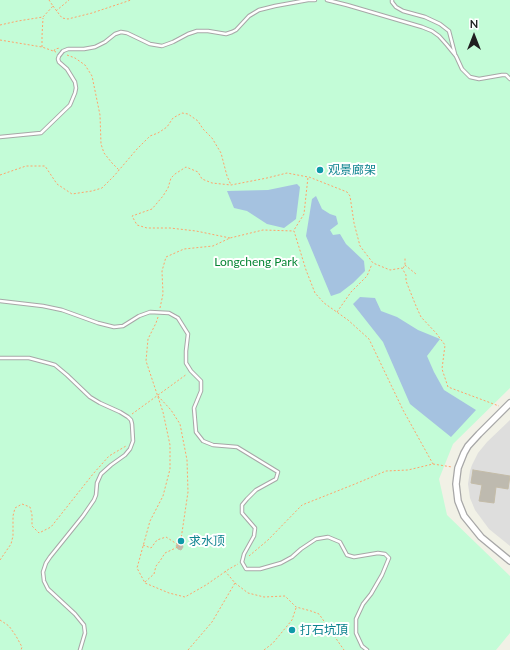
<!DOCTYPE html>
<html>
<head>
<meta charset="utf-8">
<style>
	body { margin:0 }
	#map { position:relative; width:510px; height:650px; overflow:hidden; background:#f1f1e6; font-family:Lato,sans-serif }
	canvas { display:block }
	.north { position:absolute; left:454px; top:16px; width:40px; height:40px; -webkit-text-stroke:3px #fff; paint-order:stroke; rotate:0deg; font-size:11px; font-weight:700; line-height:16px; text-align:center; color:#202020 }
	.north::after { content:''; display:block; margin:auto; width:14px; height:18px; background:#202020; clip-path:polygon(50% 0,100% 100%,50% 72%,0 100%) }
</style>
</head>
<body>
<div id="map">
<canvas width="510" height="650"></canvas>
<div class="north">N</div>
</div>
<script>
const context = document.querySelector('canvas').getContext('2d');
context.lineJoin = 'round';
function paint(path, color) {
  context.fillStyle = color;
  context.fill(path, 'evenodd');
}
function toPath(rows) {
  const path = new Path2D();
  for (const r of rows) {
    path.moveTo(r[0], r[1]);
    for (let i = 2; i < r.length; i += 2) path.lineTo(r[i], r[i + 1]);
  }
  return path;
}
function trace(path, color, width, dash) {
  context.strokeStyle = color;
  context.lineWidth = width;
  context.lineCap = dash ? 'butt' : 'round';
  context.setLineDash(dash || []);
  context.stroke(path);
}
function drawText(font, color, halo, rows, align = 'center') {
  context.font = font + ' Lato,"Noto Sans SC",sans-serif';
  context.lineWidth = 4;
  context.setLineDash([]);
  context.textBaseline = 'middle';
  context.strokeStyle = halo;
  context.fillStyle = color;
  for (const [text, x, y, turn = 0] of rows) {
    context.save();
    context.translate(x, y);
    context.rotate((+turn || 0) * Math.PI / 180);
    context.textAlign = isNaN(turn) ? turn : align;
    if (halo) context.strokeText(text, 0, 0);
    context.fillText(text, 0, 0);
    context.restore();
  }
}
paint(toPath([
	[510,420,510,546,489,529,475,510,470,498,468,484,470,471,472,465,478,453,487,442]
]), '#dededd');
paint(toPath([
	[0,0,510,0,510,388,453,444,439,479,447,515,510,576,510,633,496,650,0,650]
]), '#c3fcd7');
paint(toPath([
	[297,184,300,187,296,219,284,228,267,224,247,211,234,208,227,191,268,190],
	[316,196,322,209,330,214,336,216,338,224,330,230,333,235,340,234,346,244,364,261,365,271,353,283,340,293,331,296,306,236,312,199],
	[360,297,375,298,381,311,397,317,418,330,440,339,427,356,434,372,444,390,476,410,451,437,410,404,383,342,353,304]
]), '#a5c2e0');
const building = toPath([
	[473,470,510,476,508,489,496,487,494,503,479,501,482,485,471,483,473,470],
	[178,543,182,544,183,547,181,550,178,549,176,546,178,543]
]);
paint(building, '#bebaaf');
trace(building, '#c4bca8', 1);
const service = toPath([
	[327,0,347,5,422,27,432,31,439,36,447,45,456,56,462,69,470,77,479,79,502,75,506,75,510,79],
	[392,0,392,2,396,7,403,11,425,17,440,24,449,31,455,54],
	[63,51,68,49,84,49,95,47,105,42,115,34,121,32,127,33,150,44,162,46,173,42,188,34,197,31,208,31,226,34,232,32,236,30,249,16,259,10,275,6,308,0,315,0],
	[0,137,41,133,70,105,75,93,76,88,75,82,67,69,59,62,58,59,59,56],
	[0,301,43,306,62,310,98,323,114,327,123,326,139,316,150,312,169,313,178,318,188,334,186,351,186,363,191,371,201,381,201,391,194,408,196,432,203,441,213,445,237,447,278,472,276,479,256,490,247,499,242,505,242,513,255,528,254,536,244,554,242,562,246,569,260,569,281,563,292,557,301,549,316,539,328,537,340,542,347,555,354,557,378,553,385,554,389,558,382,575,371,594,363,604,356,619,356,633,362,646,367,650],
	[0,358,29,358,48,363,55,365,67,375,90,397,100,403,120,412,128,417,131,420,132,424,133,441,130,449,125,455,111,465,101,474,97,483,96,495,94,500,83,516,50,557,46,563,43,572,44,581,48,589,75,614,84,625,85,633,80,650]
]);
const minor = toPath([
	[510,403,479,434,468,446,464,453,458,468,456,484,458,501,464,516,481,537,510,561]
]);
trace(service, '#a7a7a7', 4.5);
trace(minor, '#a7a7a7', 8);
trace(toPath([
	[53,6,62,18,68,19,92,13,131,0],
	[56,11,69,0],
	[0,25,18,21,43,17,53,6,49,0],
	[0,40,42,47,56,52],
	[42,47,42,36,43,18],
	[54,51,55,49,60,48],
	[67,55,75,58,85,65,92,76,100,115,101,144,104,153,112,163,119,170],
	[0,175,26,166,45,166,57,184,72,194,92,191,102,188,114,176,137,149,150,136,158,133,167,127,173,118,182,113,188,114,198,121,203,129,212,138,221,153,227,176,231,185],
	[309,177,347,192,350,196,354,223,360,246,373,263,390,270,402,268,406,275,406,281,416,306,421,317,436,333,445,345,442,369,448,387,499,406],
	[230,238,196,231,170,228,147,228,137,225,132,216,152,209,163,196,168,188,171,178,175,174,186,167,198,172,202,179,212,183,231,185,267,178,287,173,308,177,304,214,294,230],
	[405,265,416,274],
	[403,268,405,265,405,258],
	[160,308,163,294,162,271,166,257,184,249,213,246,230,238,263,230,294,231,306,270,315,293,324,303,348,320,369,339,403,410,433,464],
	[337,312,351,292,367,276,372,264],
	[158,317,156,323,148,339,146,361,163,412,170,445,170,469,163,496,150,521,137,568,145,583,169,593,185,597,206,585,229,569,238,564],
	[158,396,171,410,180,424,187,460,188,492,180,546],
	[132,414,187,374],
	[143,545,151,548,157,540,166,537,180,546],
	[249,556,268,540,302,505,355,484,386,471,408,470,433,464,452,467],
	[0,560,11,544,13,536,13,516,15,508,22,504,30,507,32,515,32,526,39,533,51,527,93,474,109,456,126,446],
	[145,582,154,574,156,566,160,561,165,553,180,546],
	[235,583,248,593,264,597,285,596,296,607,311,611,319,614,344,650],
	[0,620,9,626,16,636,22,647,21,650],
	[188,650,212,622,235,583,225,571],
	[264,650,273,643,292,620,296,608]
]), '#ffa36a', 1, [2, 2]);
trace(service, '#fff', 2.5);
trace(minor, '#fff', 5.5);
const serviceBridge = toPath([
	[59,56,63,51]
]);
trace(serviceBridge, '#a7a7a7', 4.5, []);
trace(serviceBridge, '#fff', 2.5);
for (const [x, y, r, color] of [
	[320,170,4,"#0f9aa8"],
	[181,541,4,"#0f9aa8"],
	[292,630,4,"#0f9aa8"]
]) {
  const dot = new Path2D();
  dot.arc(x, y, r, 0, 2 * Math.PI);
  context.fillStyle = color;
  context.fill(dot);
  trace(dot, '#fff', 1.5);
}
drawText('12px', '#0d838f', '#fff', [
	["观景廊架",328,170],
	["求水顶",189,541],
	["打石坑頂",300,630]
], 'left');
drawText('12px', '#078635', '#fff', [
	["Longcheng Park",256,262]
]);
</script>
</body>
</html>
